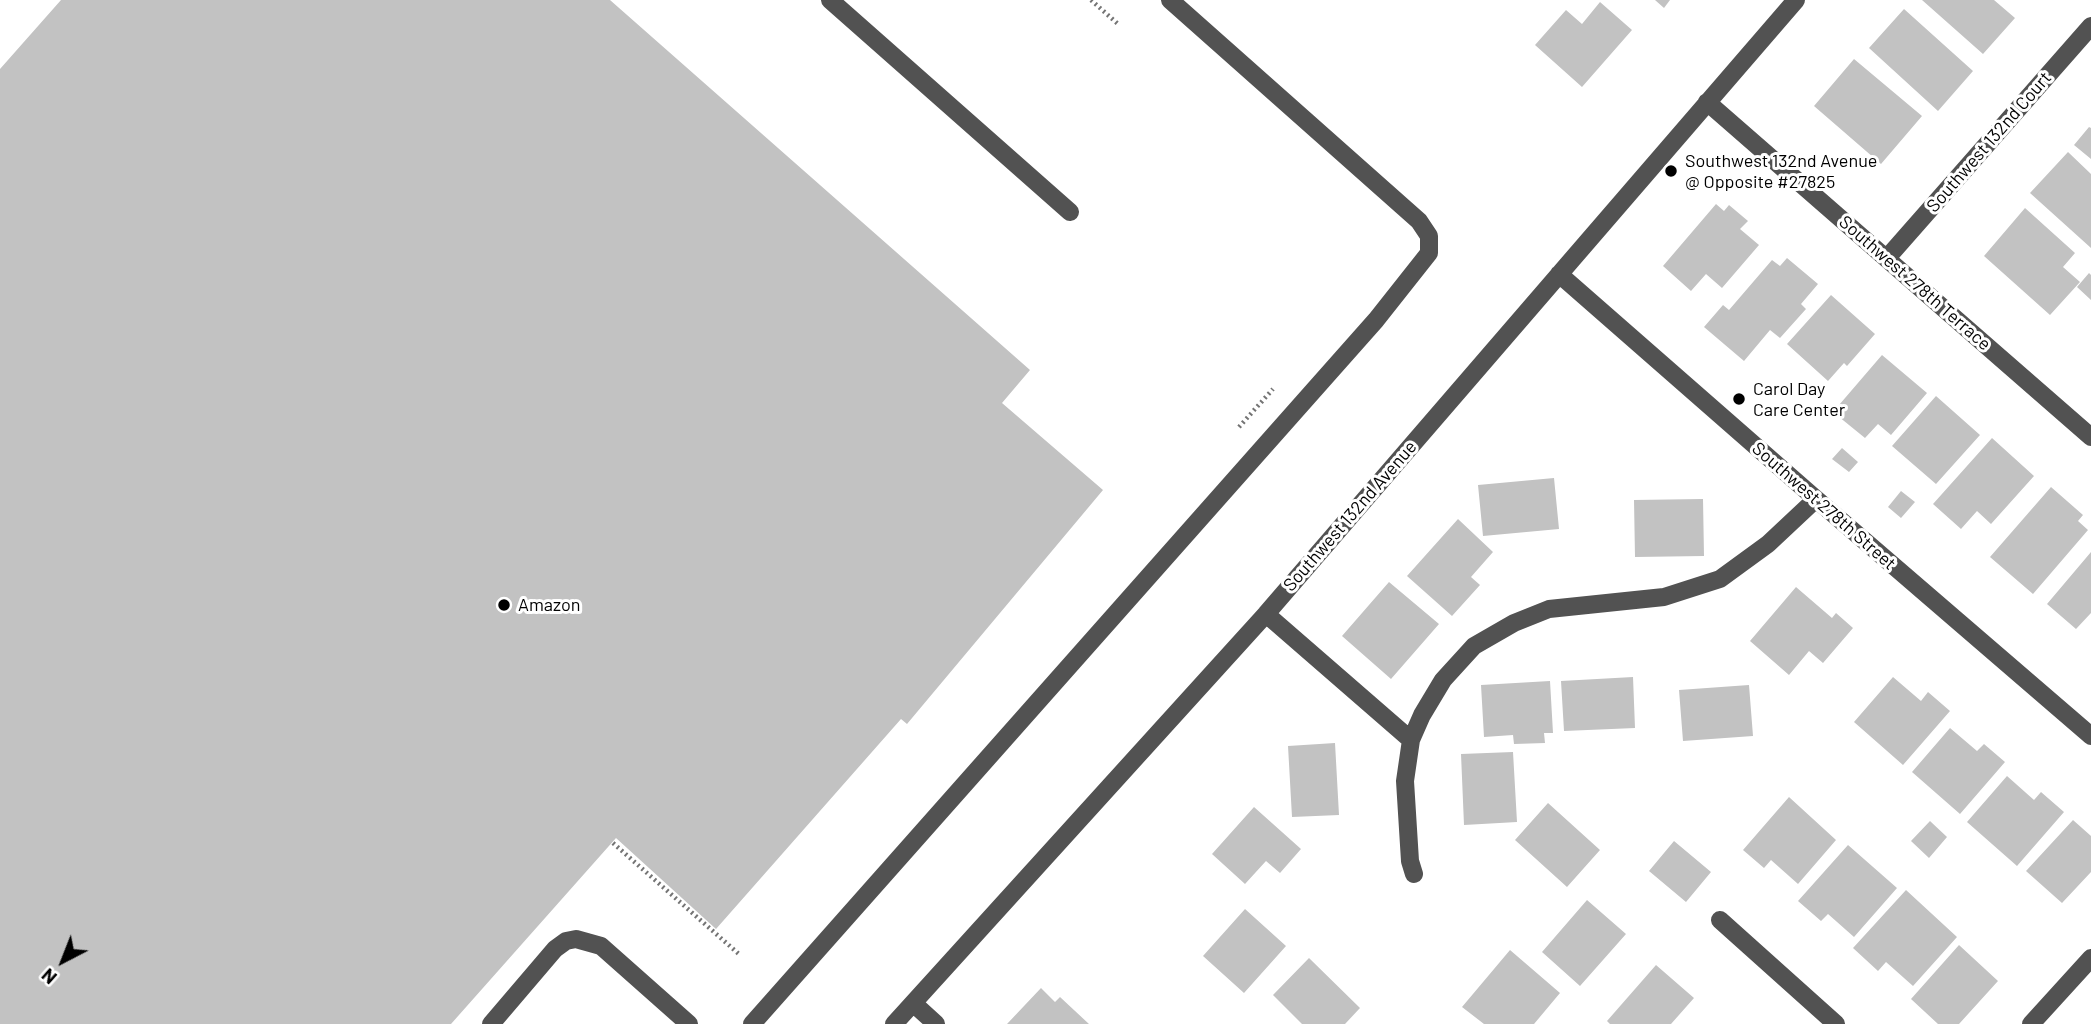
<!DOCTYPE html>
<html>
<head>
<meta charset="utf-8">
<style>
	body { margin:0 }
	#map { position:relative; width:2091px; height:1024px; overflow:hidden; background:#fff; font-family:Barlow,sans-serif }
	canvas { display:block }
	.north { position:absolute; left:28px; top:926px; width:70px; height:70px; -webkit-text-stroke:5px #fff; paint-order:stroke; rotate:222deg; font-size:19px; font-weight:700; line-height:28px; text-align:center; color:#000 }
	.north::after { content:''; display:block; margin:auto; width:24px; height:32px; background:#000; clip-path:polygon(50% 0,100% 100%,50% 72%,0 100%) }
</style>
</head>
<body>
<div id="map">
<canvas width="2091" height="1024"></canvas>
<div class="north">N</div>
</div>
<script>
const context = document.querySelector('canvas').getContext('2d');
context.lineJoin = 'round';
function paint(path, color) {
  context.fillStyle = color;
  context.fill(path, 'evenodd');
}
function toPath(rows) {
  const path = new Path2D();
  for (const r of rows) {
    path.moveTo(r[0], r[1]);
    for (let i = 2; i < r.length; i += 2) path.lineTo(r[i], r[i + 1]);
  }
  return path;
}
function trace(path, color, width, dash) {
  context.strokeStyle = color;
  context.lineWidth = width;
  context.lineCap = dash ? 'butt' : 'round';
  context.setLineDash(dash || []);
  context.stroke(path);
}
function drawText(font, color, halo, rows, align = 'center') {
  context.font = font + ' Barlow,sans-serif';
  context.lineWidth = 6;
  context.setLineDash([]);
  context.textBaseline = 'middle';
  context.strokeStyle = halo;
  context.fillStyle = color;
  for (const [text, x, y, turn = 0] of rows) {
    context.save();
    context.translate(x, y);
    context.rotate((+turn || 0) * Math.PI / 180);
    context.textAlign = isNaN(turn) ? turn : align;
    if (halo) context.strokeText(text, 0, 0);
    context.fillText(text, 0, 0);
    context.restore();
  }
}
paint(toPath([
	[61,0,610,0,1030,370,1002,403,1103,490,907,724,901,719,716,929,616,838,451,1024,0,1024,0,69],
	[1655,0,1670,0,1664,8],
	[1922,0,1994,0,2015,18,1983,54],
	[1600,2,1632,30,1582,87,1535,45,1566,10,1582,24],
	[1904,9,1973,71,1938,111,1869,48],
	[1854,59,1922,116,1881,164,1814,106],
	[2089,127,2091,128,2091,159,2074,145],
	[2068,152,2091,174,2091,248,2030,193],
	[1716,204,1724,211,1729,205,1748,221,1740,229,1759,245,1722,288,1706,274,1691,291,1663,266],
	[2025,208,2075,253,2063,267,2080,282,2050,315,1984,256],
	[1787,258,1818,284,1801,304,1806,309,1780,338,1770,330,1744,361,1704,327,1723,305,1729,310,1772,260,1780,266],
	[2089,273,2091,275,2091,300,2077,287],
	[1831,295,1875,334,1847,366,1844,363,1828,381,1787,344],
	[1882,355,1927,393,1891,435,1878,424,1865,438,1833,412],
	[1936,396,1980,435,1936,484,1892,446],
	[1992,438,2034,476,1991,524,1977,511,1961,529,1933,504],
	[1842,448,1858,462,1849,472,1832,459],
	[1554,478,1559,529,1483,536,1478,485],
	[2051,487,2083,515,2078,521,2088,530,2033,594,1990,557],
	[1901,491,1915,502,1901,518,1888,507],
	[1703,499,1704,556,1635,557,1634,500],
	[1458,519,1493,552,1471,577,1480,585,1452,616,1407,576],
	[2091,552,2091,613,2076,629,2047,604],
	[1389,582,1439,624,1391,679,1342,636],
	[1796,587,1832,618,1836,613,1853,628,1823,663,1809,651,1789,675,1750,641],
	[1633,677,1635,728,1564,731,1561,681],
	[1893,677,1921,701,1928,692,1950,711,1903,765,1854,722],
	[1550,681,1553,733,1544,733,1545,743,1514,744,1513,735,1484,737,1481,685],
	[1749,685,1753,736,1683,741,1679,690],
	[1950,728,1977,751,1984,744,2005,762,1960,814,1912,772],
	[1335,743,1339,815,1292,817,1288,746],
	[1513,752,1517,822,1464,825,1461,754],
	[2007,776,2034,800,2041,792,2064,812,2017,866,1967,822],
	[1789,797,1836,840,1798,884,1771,860,1764,868,1743,850],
	[1548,803,1600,850,1567,887,1515,840],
	[1254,807,1301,849,1280,873,1266,861,1245,884,1212,854],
	[2073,820,2091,836,2091,872,2062,903,2026,871],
	[1930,821,1947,837,1929,858,1911,841],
	[1674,841,1711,872,1686,902,1649,871],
	[1848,845,1897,888,1854,937,1828,914,1821,921,1798,901],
	[1906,890,1957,937,1913,986,1886,962,1878,971,1853,948],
	[1587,900,1626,934,1580,986,1542,952],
	[1245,909,1286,946,1244,993,1203,956],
	[1959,945,1998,981,1959,1024,1938,1024,1911,999],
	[1510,950,1560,993,1534,1024,1484,1024,1462,1007],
	[1309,958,1360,1008,1345,1024,1302,1024,1273,995],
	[1656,965,1694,998,1671,1024,1610,1024,1607,1021],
	[1041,988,1055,1002,1060,997,1089,1024,1007,1024]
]), '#c2c2c2');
trace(toPath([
	[1091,0,1118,24],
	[1239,427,1273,389],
	[613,843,740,955]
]), '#747474', 4.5, [2, 3.5]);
trace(toPath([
	[830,0,1070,212],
	[1707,102,2091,437],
	[1887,258,2091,26],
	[1559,274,1816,499,2091,736],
	[1266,614,1411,740,1405,781,1410,861,1414,874],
	[1411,740,1422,715,1443,680,1474,646,1514,623,1549,609,1664,597,1720,579,1768,544,1816,499],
	[1720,920,1836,1024],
	[913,1003,936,1024],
	[491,1024,555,949,566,941,576,939,601,946,689,1024],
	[752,1024,1376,320,1429,253,1429,236,1419,221,1170,0],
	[894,1024,1266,614,1796,0],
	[2031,1024,2091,958]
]), '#525252', 18);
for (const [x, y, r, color] of [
	[1671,171,7,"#000"],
	[1739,399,7,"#000"],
	[504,605,7,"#000"]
]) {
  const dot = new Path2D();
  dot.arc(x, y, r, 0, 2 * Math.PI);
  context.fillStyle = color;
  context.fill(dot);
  trace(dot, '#fff', 2.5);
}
drawText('18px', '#000', '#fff', [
	["Southwest 132nd Court",1989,142,-49],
	["Southwest 278th Terrace",1915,283,41],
	["Southwest 278th Street",1824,506,41],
	["Southwest 132nd Avenue",1350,516,-49]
]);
drawText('18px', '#000', '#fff', [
	["Southwest 132nd Avenue",1685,161],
	["@ Opposite #27825",1685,182],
	["Carol Day",1753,389],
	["Care Center",1753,410],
	["Amazon",518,605]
], 'left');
</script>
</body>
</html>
